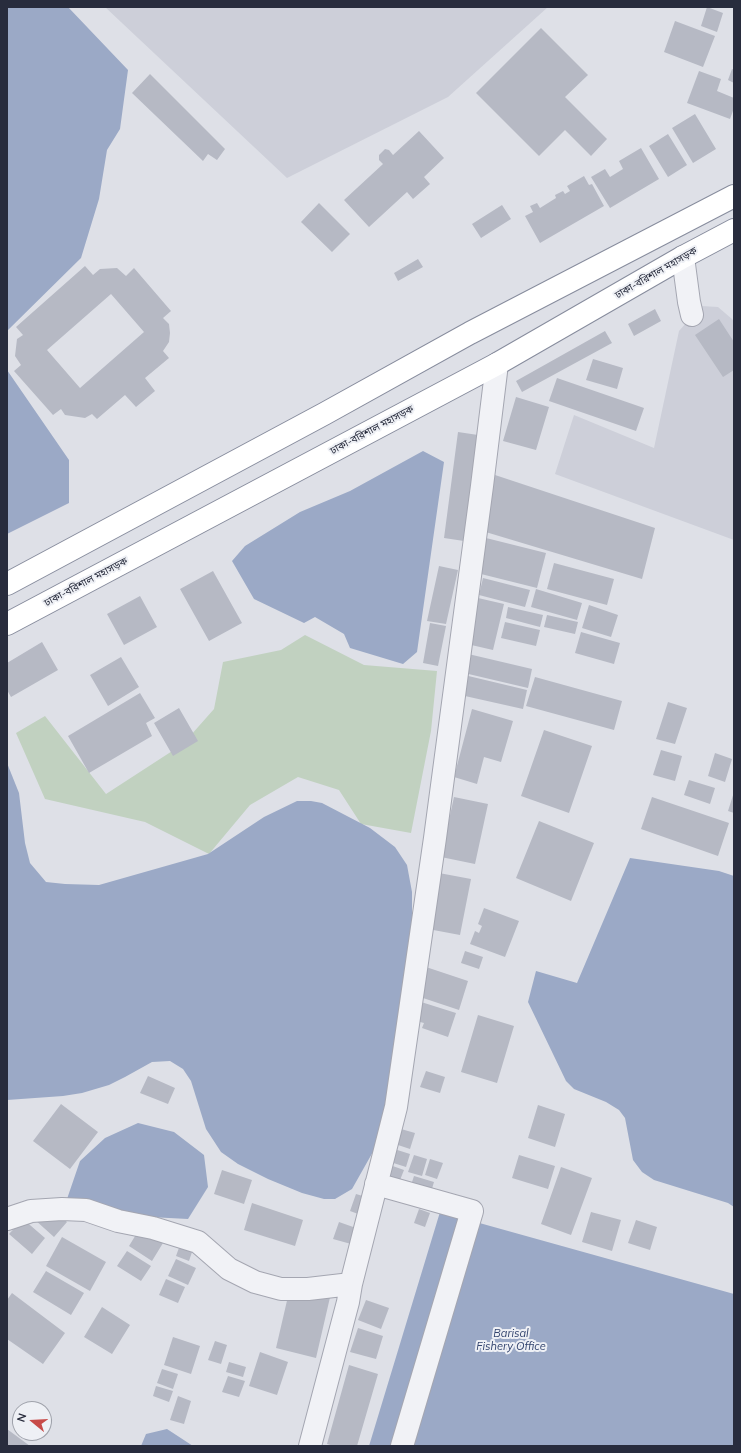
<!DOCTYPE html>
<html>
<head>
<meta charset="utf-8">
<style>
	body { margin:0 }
	#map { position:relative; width:741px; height:1453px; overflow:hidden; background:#dee0e7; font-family:Mulish,sans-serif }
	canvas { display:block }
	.frame { position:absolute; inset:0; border:8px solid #282c3d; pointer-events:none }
	.north { position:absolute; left:12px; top:1401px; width:40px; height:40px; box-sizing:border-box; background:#eef0f5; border:1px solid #9fa2ab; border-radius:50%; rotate:288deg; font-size:11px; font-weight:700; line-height:16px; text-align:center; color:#282c3d }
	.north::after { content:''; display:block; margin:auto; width:14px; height:18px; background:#c74a48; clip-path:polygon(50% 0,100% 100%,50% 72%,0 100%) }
</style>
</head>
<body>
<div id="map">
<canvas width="741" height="1453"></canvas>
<div class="frame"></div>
<div class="north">N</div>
</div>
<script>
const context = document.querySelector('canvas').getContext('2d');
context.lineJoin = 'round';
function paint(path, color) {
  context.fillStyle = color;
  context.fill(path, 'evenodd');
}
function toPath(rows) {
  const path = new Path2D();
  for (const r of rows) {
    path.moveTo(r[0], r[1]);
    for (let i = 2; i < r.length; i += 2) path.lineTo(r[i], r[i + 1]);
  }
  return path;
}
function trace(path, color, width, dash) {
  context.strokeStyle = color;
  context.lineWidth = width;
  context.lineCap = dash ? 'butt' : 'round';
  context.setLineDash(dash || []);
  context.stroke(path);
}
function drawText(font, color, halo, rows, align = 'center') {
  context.font = font + ' Mulish,"Noto Sans Bengali",sans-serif';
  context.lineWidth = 4;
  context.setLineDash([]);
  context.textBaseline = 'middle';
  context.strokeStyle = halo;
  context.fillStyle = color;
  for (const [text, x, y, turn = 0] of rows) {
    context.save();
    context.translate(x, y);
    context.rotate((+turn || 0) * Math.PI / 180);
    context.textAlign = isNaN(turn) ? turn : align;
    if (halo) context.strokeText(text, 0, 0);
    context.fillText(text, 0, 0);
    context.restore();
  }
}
paint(toPath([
	[105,7,548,7,448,97,287,178],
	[701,306,718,307,732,319,734,322,734,540,555,474,574,415,654,448,679,331]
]), '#cdcfd9');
paint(toPath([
	[305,635,364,665,437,671,431,731,411,833,361,824,339,790,298,777,250,805,209,854,145,822,45,799,16,733,45,716,106,794,183,744,214,709,223,662,281,650]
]), '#c1d1c0');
paint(toPath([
	[7,7,68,7,128,70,120,129,107,150,99,199,81,258,7,331],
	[7,370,69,460,69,503,7,534],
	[423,451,444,462,417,652,403,664,350,648,344,634,315,617,304,623,254,599,232,561,245,546,300,512,350,491],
	[7,763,19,793,25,843,30,863,46,882,65,884,99,885,208,854,264,817,297,801,311,801,322,803,370,828,395,847,407,865,412,892,412,944,386,1113,374,1150,352,1189,335,1199,324,1199,302,1193,268,1179,238,1164,221,1152,206,1129,191,1081,183,1069,170,1061,152,1062,125,1077,109,1085,82,1093,63,1096,7,1100],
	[630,858,719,871,734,876,734,1207,728,1203,654,1180,642,1172,633,1160,625,1118,619,1110,606,1102,574,1089,566,1081,528,1002,536,971,577,983],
	[138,1123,174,1132,204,1155,208,1187,188,1219,131,1216,67,1199,80,1161,105,1138],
	[440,1212,734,1294,734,1446,369,1446],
	[167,1429,193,1446,141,1446,146,1434]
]), '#9ba9c6');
paint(toPath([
	[707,7,723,13,717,32,701,26],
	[675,21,715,36,703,67,664,52],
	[541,28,588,75,565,97,607,139,591,156,565,130,539,156,476,93],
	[732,69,734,70,734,83,728,80],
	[699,71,721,79,717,91,734,98,734,108,730,119,687,103],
	[150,74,225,149,217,160,208,154,203,161,132,93],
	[695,114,716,149,693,163,672,128],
	[419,131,444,158,424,177,430,184,413,199,407,192,369,227,344,200,383,164,379,160,379,155,385,149,389,150,393,155],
	[668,134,687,165,668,177,649,146],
	[641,148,659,179,610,208,591,177,605,169,610,177,623,169,619,161],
	[584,176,589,185,592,184,604,206,540,243,525,216,533,212,530,206,537,203,540,208,556,198,555,195,563,191,565,194,570,191,567,186],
	[319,203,350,234,332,252,301,222],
	[502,205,511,219,481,238,472,224],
	[418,259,423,267,398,281,394,273],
	[85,266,93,275,100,269,117,268,126,276,134,268,171,311,163,318,169,324,170,333,169,342,163,351,169,358,145,378,155,391,136,407,125,395,97,419,92,414,85,418,65,415,61,409,53,415,14,371,21,365,15,356,17,339,23,335,16,327],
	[111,294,144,332,80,388,47,350],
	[655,309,661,321,634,336,628,324],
	[719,319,734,342,734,370,723,377,695,335],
	[605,331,612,343,522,392,516,381],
	[593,359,623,368,617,389,586,380],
	[557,378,644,408,636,431,549,401],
	[516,397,549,407,536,450,503,441],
	[458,432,478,435,464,541,444,538],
	[492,474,655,528,642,579,479,530],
	[486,538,546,553,537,588,477,573],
	[554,563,614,579,607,605,547,589],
	[439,566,458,570,446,624,427,621],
	[213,571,242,623,209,641,180,589],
	[483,578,530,590,525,607,479,595],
	[536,589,582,603,577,620,531,607],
	[140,596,157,627,124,645,107,614],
	[478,598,504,604,493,650,467,644],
	[589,605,618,615,611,637,582,628],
	[508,607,543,615,540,627,506,618],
	[547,615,578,622,575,634,544,627],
	[505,622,540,630,536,646,501,638],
	[430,623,446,626,438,666,423,663],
	[581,632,620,643,614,664,575,653],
	[42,642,58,670,11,697,7,690,7,663],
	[464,653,532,669,528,688,460,672],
	[121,657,139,687,108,706,90,675],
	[460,674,527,690,523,709,456,694],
	[535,677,622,701,614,730,526,706],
	[140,693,155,718,146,723,152,736,89,773,68,736],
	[668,702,687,708,675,744,656,739],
	[179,708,198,741,173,756,154,723],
	[472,709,513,721,501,762,484,757,477,784,454,777],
	[544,730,592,746,569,813,521,796],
	[661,750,682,756,675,781,653,775],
	[715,753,732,759,725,782,708,776],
	[689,780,715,788,710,804,684,795],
	[734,792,734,813,728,811],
	[454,797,488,804,475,864,441,857],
	[652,797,729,823,718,856,641,829],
	[539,821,594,843,571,901,516,878],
	[439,873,471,879,460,935,428,929],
	[484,908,519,921,505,957,470,944,475,931,479,933,482,926,478,924],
	[465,951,483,957,479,969,461,963],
	[426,967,468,981,459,1010,417,996],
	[418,1001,456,1013,448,1037,422,1028,424,1023,412,1020],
	[478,1015,514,1026,497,1083,461,1072],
	[426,1071,445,1077,440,1093,420,1087],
	[148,1076,175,1088,168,1104,140,1093],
	[61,1104,98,1132,70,1169,33,1141],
	[538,1105,565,1114,555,1147,528,1138],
	[394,1127,415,1133,410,1149,389,1142],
	[391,1148,410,1154,406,1167,387,1161],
	[414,1155,427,1159,422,1176,408,1172],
	[519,1155,555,1166,548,1189,512,1178],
	[430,1159,443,1163,437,1179,425,1175],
	[387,1164,404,1170,400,1180,384,1175],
	[561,1167,592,1178,571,1235,541,1224],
	[222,1170,252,1180,244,1204,214,1194],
	[414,1176,434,1182,431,1192,411,1185],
	[356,1194,366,1197,361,1215,350,1211],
	[252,1203,303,1220,295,1246,244,1230],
	[419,1209,430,1213,425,1227,414,1223],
	[591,1212,621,1220,612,1251,582,1242],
	[57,1213,67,1222,54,1237,34,1219],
	[23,1219,45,1238,32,1254,9,1234],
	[636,1220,657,1227,650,1250,628,1243],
	[339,1222,356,1228,351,1244,333,1239],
	[140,1228,163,1243,152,1261,129,1246],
	[62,1237,106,1262,90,1291,46,1266],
	[180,1245,193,1249,189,1261,176,1256],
	[127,1251,151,1266,141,1281,117,1266],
	[176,1259,196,1268,188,1285,168,1276],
	[46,1271,84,1293,71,1315,33,1292],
	[166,1279,185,1287,178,1303,159,1295],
	[289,1292,331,1293,316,1358,276,1348],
	[12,1293,65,1333,43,1364,7,1339,7,1300],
	[366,1300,389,1308,381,1329,358,1320],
	[102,1307,130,1325,112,1354,84,1337],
	[358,1328,383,1336,376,1359,350,1352],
	[173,1337,200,1346,191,1374,164,1365],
	[215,1341,227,1345,221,1364,208,1360],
	[260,1352,288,1362,277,1395,249,1386],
	[229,1362,246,1367,243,1377,226,1372],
	[349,1365,378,1374,357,1446,334,1446,327,1444],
	[162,1369,178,1374,173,1389,157,1383],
	[228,1376,245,1381,239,1397,222,1392],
	[156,1386,173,1391,169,1402,153,1396],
	[178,1396,191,1401,184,1424,170,1420],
	[7,1429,30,1446,7,1446]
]), '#b6b9c4');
const minor = toPath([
	[683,257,689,302,692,315],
	[376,1184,472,1211,402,1446],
	[7,1219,31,1211,62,1209,86,1210,118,1221,153,1228,198,1242,229,1269,255,1282,281,1289,308,1289,351,1284],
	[310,1446,348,1302,351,1284,396,1107,435,838,482,486,497,364]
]);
const highway = toPath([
	[7,584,324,414,470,333,734,196],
	[7,624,497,364,683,257,734,230]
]);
trace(minor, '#a4a6b1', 24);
trace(highway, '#878c9d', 24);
trace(minor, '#f1f2f6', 22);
trace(highway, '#fff', 22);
drawText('10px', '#282c3d', '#eef0f5', [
	["ঢাকা-বরিশাল মহাসড়ক",656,273,-30],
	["ঢাকা-বরিশাল মহাসড়ক",372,430,-28],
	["ঢাকা-বরিশাল মহাসড়ক",86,582,-28]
]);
drawText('italic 11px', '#34456f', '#eef0f5', [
	["Barisal",511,1334],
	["Fishery Office",511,1347]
]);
</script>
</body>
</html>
